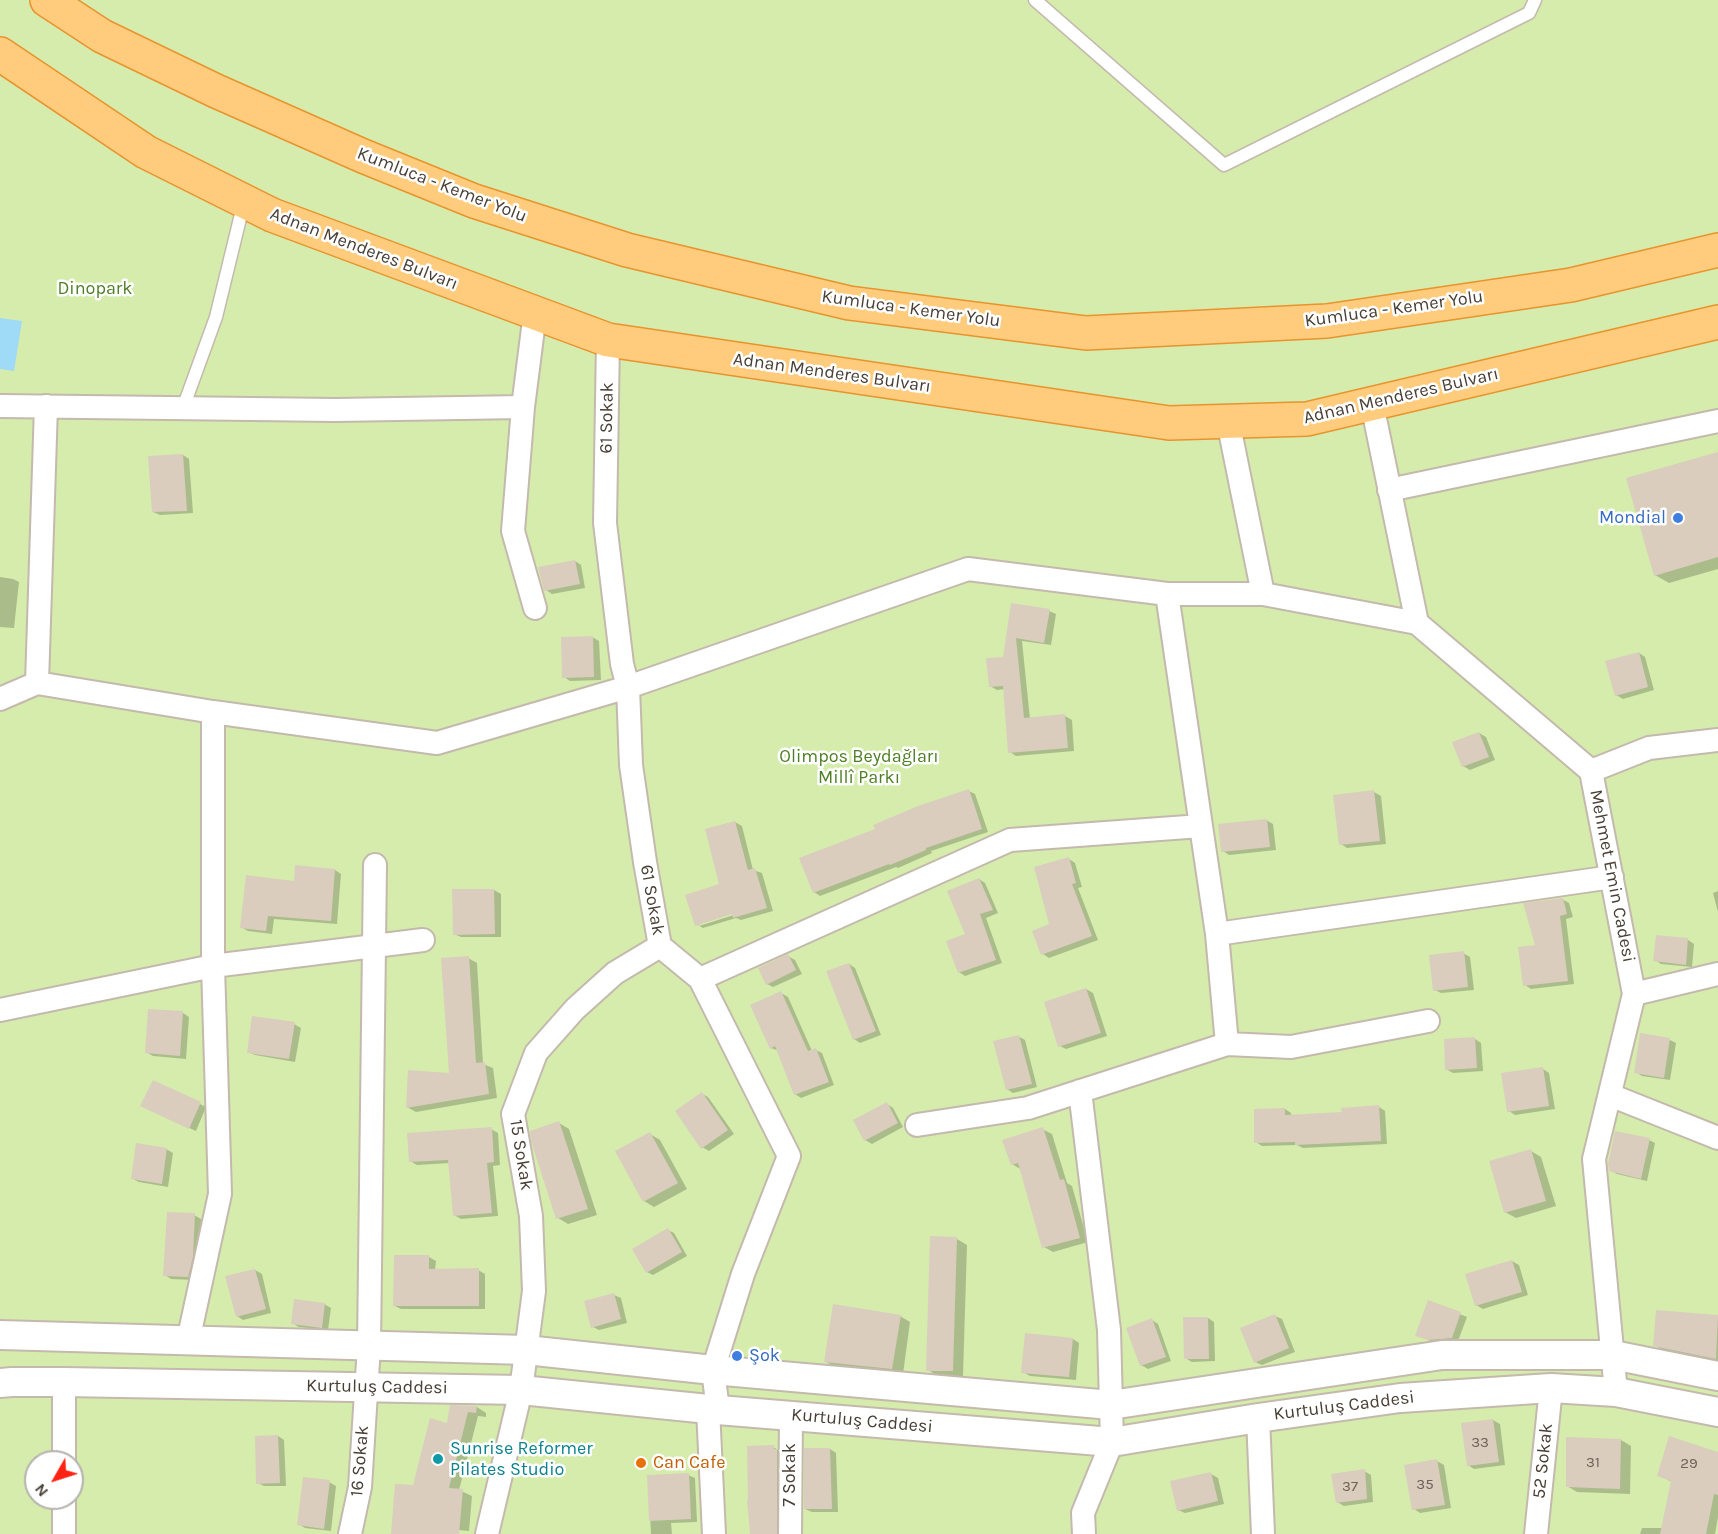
<!DOCTYPE html>
<html>
<head>
<meta charset="utf-8">
<style>
	body { margin:0 }
	#map { position:relative; width:1718px; height:1534px; overflow:hidden; background:#f5efe7; font-family:Karla,sans-serif }
	canvas { display:block }
	.north { position:absolute; left:24px; top:1450px; width:60px; height:60px; box-sizing:border-box; background:#fff; border:2px solid #b6b2ae; border-radius:50%; rotate:231deg; font-size:16px; font-weight:700; line-height:24px; text-align:center; color:#483f35 }
	.north::after { content:''; display:block; margin:auto; width:21px; height:27px; background:#ff2313; clip-path:polygon(50% 0,100% 100%,50% 72%,0 100%) }
</style>
</head>
<body>
<div id="map">
<canvas width="1718" height="1534"></canvas>
<div class="north">N</div>
</div>
<script>
const context = document.querySelector('canvas').getContext('2d');
context.lineJoin = 'round';
function paint(path, color) {
  context.fillStyle = color;
  context.fill(path, 'evenodd');
}
function toPath(rows) {
  const path = new Path2D();
  for (const r of rows) {
    path.moveTo(r[0], r[1]);
    for (let i = 2; i < r.length; i += 2) path.lineTo(r[i], r[i + 1]);
  }
  return path;
}
function trace(path, color, width, dash) {
  context.strokeStyle = color;
  context.lineWidth = width;
  context.lineCap = dash ? 'butt' : 'round';
  context.setLineDash(dash || []);
  context.stroke(path);
}
function drawText(font, color, halo, rows, align = 'center') {
  context.font = font + ' Karla,sans-serif';
  context.lineWidth = 5;
  context.setLineDash([]);
  context.textBaseline = 'middle';
  context.strokeStyle = halo;
  context.fillStyle = color;
  for (const [text, x, y, turn = 0] of rows) {
    context.save();
    context.translate(x, y);
    context.rotate((+turn || 0) * Math.PI / 180);
    context.textAlign = isNaN(turn) ? turn : align;
    if (halo) context.strokeText(text, 0, 0);
    context.fillText(text, 0, 0);
    context.restore();
  }
}
paint(toPath([
	[0,0,1718,0,1718,1534,0,1534],
	[36,1462,72,1462,72,1498,36,1498]
]), '#d5ecad');
paint(toPath([
	[0,318,22,321,14,371,0,369]
]), '#9fdaf6');
paint(toPath([
	[1718,453,1718,569,1669,583,1655,575],
	[183,455,189,459,193,513,160,515,153,512],
	[575,561,581,565,585,588,552,594,546,590],
	[0,577,13,579,19,582,14,628,0,627],
	[1012,605,1049,611,1056,614,1051,645,1022,641,1030,719,1065,716,1072,720,1074,751,1016,756,1010,752,1005,689,997,690,990,686,1004,659],
	[592,637,599,641,601,680,570,681,564,677],
	[1639,653,1645,657,1654,690,1623,699,1616,695],
	[1479,733,1486,737,1495,760,1470,770,1463,766],
	[969,791,975,794,988,832,931,851,932,853,898,868,896,867,820,896,814,892,877,830],
	[1374,792,1381,796,1386,844,1347,848,1341,844],
	[1266,820,1273,824,1276,850,1229,855,1223,851],
	[735,822,742,826,753,870,762,873,773,911,741,920,736,918,703,928,696,924,721,885],
	[739,911,740,913,699,926,699,923],
	[1069,859,1075,863,1082,887,1078,888,1098,940,1049,958,1043,954],
	[335,870,341,874,337,924,274,919,272,934,248,931,241,927,295,882],
	[979,879,985,883,998,913,986,918,1002,963,965,976,959,972],
	[494,890,501,894,501,937,461,937,454,934],
	[1718,891,1718,912,1713,893],
	[1562,899,1569,903,1573,917,1566,919,1574,984,1531,989,1525,985,1536,946],
	[1657,937,1688,940,1694,944,1692,967,1661,964,1655,960],
	[1463,953,1470,957,1474,990,1441,993,1435,990],
	[788,956,795,960,802,974,773,987,767,984],
	[468,958,477,963,483,1064,493,1068,497,1098,416,1112,407,1107,450,1074],
	[849,964,855,968,881,1035,860,1043,854,1039],
	[1086,989,1093,993,1107,1036,1066,1049,1060,1046],
	[781,993,788,997,812,1051,816,1050,822,1053,834,1085,801,1098,795,1094,779,1051,771,1048],
	[183,1013,189,1017,186,1059,153,1056,146,1052],
	[294,1024,301,1028,295,1062,255,1055,248,1052],
	[1018,1036,1025,1040,1037,1087,1013,1093,1007,1089],
	[1475,1039,1481,1043,1483,1071,1453,1073,1446,1069],
	[1670,1040,1676,1043,1670,1080,1642,1076,1636,1072],
	[1543,1069,1549,1073,1555,1109,1515,1115,1509,1111],
	[702,1094,708,1097,734,1134,709,1151,702,1147],
	[200,1104,206,1107,196,1131,148,1109],
	[887,1104,893,1108,903,1127,872,1144,865,1140],
	[1379,1107,1385,1111,1387,1144,1303,1148,1297,1145,1262,1146,1256,1142,1285,1109,1291,1113,1291,1116,1343,1114],
	[559,1123,569,1129,597,1215,568,1224,558,1218],
	[491,1129,498,1133,500,1165,493,1166,498,1216,461,1219,454,1215,450,1163,417,1165,410,1161],
	[1042,1129,1052,1134,1067,1183,1072,1186,1088,1242,1053,1252,1044,1247,1022,1170,1012,1164],
	[650,1134,660,1140,687,1189,654,1207,644,1201],
	[1649,1140,1655,1143,1647,1181,1617,1174,1610,1170],
	[166,1149,173,1153,168,1187,139,1182,133,1179],
	[1531,1151,1541,1157,1556,1206,1516,1218,1505,1212],
	[194,1215,201,1219,199,1261,194,1280,171,1279,165,1275],
	[668,1230,674,1233,687,1256,653,1275,647,1272],
	[957,1239,967,1245,963,1376,938,1376,928,1370],
	[395,1256,429,1257,436,1261,435,1270,478,1270,485,1274,485,1309,401,1309,395,1306],
	[1512,1261,1519,1265,1528,1295,1483,1309,1476,1305],
	[255,1270,262,1274,271,1313,243,1320,237,1316],
	[614,1295,621,1298,627,1323,599,1330,593,1327],
	[1429,1302,1467,1317,1458,1341,1435,1343,1417,1335],
	[324,1304,331,1308,328,1330,299,1327,292,1323],
	[1657,1312,1718,1316,1718,1361,1664,1351,1655,1345],
	[900,1316,910,1322,903,1374,836,1367,826,1362],
	[1275,1316,1282,1319,1295,1352,1262,1365,1255,1362],
	[1208,1318,1214,1322,1215,1361,1192,1362,1185,1358],
	[1152,1320,1158,1324,1171,1361,1148,1369,1141,1365],
	[1026,1335,1073,1339,1079,1343,1076,1380,1030,1376,1023,1372],
	[451,1407,477,1407,486,1413,486,1417,478,1416,459,1490,472,1496,469,1531,448,1529,448,1534,393,1534,414,1487,449,1425],
	[1493,1420,1500,1424,1505,1465,1474,1469,1468,1465],
	[278,1436,284,1440,286,1486,264,1486,258,1483],
	[1621,1440,1631,1446,1630,1494,1577,1492,1567,1486],
	[773,1447,780,1451,783,1534,752,1534],
	[830,1449,836,1453,838,1512,812,1512,805,1509],
	[1718,1453,1718,1517,1715,1534,1640,1534,1642,1528,1663,1528,1672,1482,1658,1475],
	[1437,1461,1444,1465,1451,1508,1420,1513,1414,1509],
	[1364,1471,1371,1475,1373,1502,1344,1506,1337,1502],
	[1211,1474,1218,1478,1224,1504,1185,1513,1178,1510],
	[688,1475,695,1478,697,1522,671,1523,672,1534,651,1534,648,1476],
	[329,1482,336,1486,331,1531,305,1528,299,1524]
]), '#0003');
paint(toPath([
	[1718,452,1718,557,1654,576,1626,478],
	[183,454,187,511,152,512,148,456],
	[575,560,580,584,544,591,538,567],
	[1011,603,1050,609,1044,643,1016,638,1024,718,1065,714,1068,748,1008,753,1003,686,989,687,986,658,1003,657],
	[593,636,594,677,562,678,561,637],
	[1639,652,1648,687,1615,696,1605,661],
	[1479,732,1489,757,1462,767,1452,742],
	[969,789,982,829,926,848,926,850,890,865,889,864,813,893,799,858,875,829,873,825,918,806],
	[1374,790,1380,841,1339,845,1333,795],
	[1267,819,1270,847,1221,852,1218,824],
	[735,821,748,870,755,868,767,908,733,918,732,914,695,926,685,895,719,884,705,829],
	[1069,857,1076,883,1072,884,1092,936,1041,955,1032,931,1049,924,1034,867],
	[295,865,335,869,331,921,268,916,266,931,240,928,246,875,294,881],
	[979,878,993,910,980,914,996,960,958,973,946,941,965,934,947,891],
	[452,889,494,889,495,934,453,935],
	[1563,898,1567,914,1560,916,1568,981,1523,986,1518,947,1535,945,1523,903],
	[1656,935,1688,938,1686,965,1653,961],
	[1464,951,1468,987,1433,991,1429,955],
	[788,954,796,970,766,985,758,968],
	[469,956,476,1063,485,1062,489,1094,406,1108,408,1070,449,1073,441,958],
	[849,963,876,1031,853,1040,826,971],
	[1086,988,1101,1033,1058,1047,1044,1002],
	[781,991,808,1051,816,1048,829,1082,794,1095,775,1046,770,1049,750,1005],
	[148,1009,183,1011,180,1056,145,1053],
	[252,1016,295,1022,289,1059,247,1053],
	[1640,1033,1670,1038,1664,1078,1634,1073],
	[1019,1035,1032,1084,1006,1090,993,1041],
	[1475,1037,1477,1068,1445,1070,1444,1039],
	[1543,1067,1549,1106,1507,1112,1501,1073],
	[153,1080,201,1102,189,1129,140,1106],
	[702,1092,728,1130,701,1149,675,1111],
	[887,1102,898,1123,864,1141,853,1120],
	[1379,1105,1381,1141,1295,1145,1295,1142,1254,1143,1254,1109,1285,1108,1285,1115,1342,1112,1341,1108],
	[559,1121,588,1209,556,1219,531,1141,530,1131],
	[492,1127,494,1162,487,1163,492,1213,453,1216,448,1160,409,1162,407,1133],
	[1043,1127,1060,1180,1064,1179,1080,1238,1042,1248,1018,1163,1011,1165,1002,1140],
	[1615,1131,1650,1138,1641,1179,1609,1171,1608,1164],
	[650,1132,678,1183,643,1202,615,1151],
	[136,1143,167,1148,162,1184,131,1179],
	[1531,1149,1546,1201,1504,1213,1489,1161],
	[167,1212,195,1213,193,1257,188,1277,163,1276],
	[668,1228,682,1252,646,1273,632,1249],
	[930,1236,957,1237,953,1371,926,1371],
	[394,1255,429,1255,429,1269,479,1268,479,1306,393,1306],
	[1512,1260,1522,1292,1475,1306,1465,1274],
	[255,1269,266,1309,236,1317,225,1276],
	[614,1293,621,1319,591,1328,584,1301],
	[294,1299,325,1303,322,1328,291,1324],
	[1428,1300,1461,1312,1452,1338,1428,1340,1415,1336],
	[833,1304,901,1315,892,1369,824,1362],
	[1656,1310,1718,1315,1716,1359,1653,1346],
	[1275,1314,1289,1348,1254,1363,1240,1328],
	[1183,1317,1208,1317,1209,1359,1184,1359],
	[1152,1318,1166,1357,1140,1366,1126,1328],
	[1025,1333,1073,1338,1069,1377,1021,1373],
	[450,1405,477,1406,476,1413,468,1412,449,1488,463,1489,459,1534,391,1534,395,1484,413,1485,430,1418,447,1423],
	[1493,1419,1499,1462,1467,1466,1461,1423],
	[278,1435,280,1483,256,1484,255,1436],
	[1669,1436,1718,1452,1718,1495,1714,1494,1706,1534,1660,1534,1671,1481,1657,1476],
	[1566,1437,1621,1439,1620,1489,1566,1487],
	[774,1445,774,1449,777,1449,777,1534,750,1534,747,1500,748,1500,747,1446],
	[804,1448,830,1448,832,1509,804,1509],
	[1437,1459,1445,1505,1412,1510,1404,1465],
	[1365,1469,1367,1499,1336,1503,1331,1474],
	[1211,1472,1218,1501,1177,1511,1170,1481],
	[689,1473,691,1519,649,1521,647,1475],
	[303,1477,330,1480,324,1529,297,1525]
]), '#dacdbe');
const service = toPath([
	[1035,0,1224,165,1529,13,1535,0],
	[183,408,216,317,244,202]
]);
const minor = toPath([
	[608,340,605,523,622,664,628,687,631,765,645,862,660,946,700,979,789,1156,743,1274,713,1370,718,1410],
	[1372,404,1417,623,1591,771,1634,994,1594,1159,1616,1392],
	[0,406,335,410,523,407],
	[1228,421,1263,594],
	[1389,490,1718,421],
	[535,608,513,531,523,407,535,313],
	[37,683,213,712,437,743,628,687,968,569,1167,594],
	[0,699,37,683,46,406],
	[213,712,213,966,423,940],
	[1591,771,1649,748,1718,740],
	[1217,934,1612,877],
	[700,979,1010,840,1201,826,1167,594,1263,594,1417,623],
	[1634,994,1718,974],
	[0,1010,213,966,220,1194,188,1341],
	[1227,1044,1291,1047,1428,1021],
	[1080,1091,1109,1330,1112,1442,1083,1513,1084,1534],
	[1610,1095,1718,1138],
	[917,1125,1028,1108,1227,1044,1217,934,1201,826],
	[708,1409,714,1534],
	[1258,1418,1263,1534],
	[64,1462,64,1382],
	[64,1534,64,1498],
	[350,1534,360,1487,369,1346,375,865],
	[487,1534,521,1390,534,1291,531,1216,513,1114,536,1053,575,1009,615,973,660,946],
	[790,1534,791,1415],
	[1536,1534,1551,1388]
]);
const tertiary = toPath([
	[0,1335,526,1350,713,1370,1111,1405,1442,1355,1613,1355,1718,1376],
	[0,1383,12,1382,64,1382,521,1390,718,1410,1112,1442,1258,1418,1400,1398,1551,1388,1616,1392,1718,1412]
]);
const trunk = toPath([
	[47,0,102,36,216,91,363,156,474,201,627,250,849,303,1086,333,1327,321,1571,285,1718,250],
	[0,54,146,152,272,215,608,340,1169,423,1307,419,1718,322]
]);
trace(service, '#c4b9ac', 15);
trace(minor, '#c4b9ac', 26);
trace(tertiary, '#c4b9ac', 32);
trace(trunk, '#e9932d', 36);
trace(service, '#fff', 12);
trace(minor, '#fff', 22);
trace(tertiary, '#fff', 28);
trace(trunk, '#ffcc7e', 33);
for (const [x, y, r, color] of [
	[1678,518,6,"#3f7fe0"],
	[737,1356,6,"#3f7fe0"],
	[438,1459,6,"#0f9aa8"],
	[641,1463,6,"#e8710a"]
]) {
  const dot = new Path2D();
  dot.arc(x, y, r, 0, 2 * Math.PI);
  context.fillStyle = color;
  context.fill(dot);
  trace(dot, '#fff', 2);
}
drawText('15px', '#6c6257', null, [
	["33",1480,1443],
	["31",1593,1463],
	["29",1689,1464],
	["35",1425,1485],
	["37",1350,1487]
]);
drawText('18px', '#483f35', '#fff', [
	["Kumluca - Kemer Yolu",442,185,21],
	["Adnan Menderes Bulvarı",364,249,21],
	["Kumluca - Kemer Yolu",911,309,8],
	["Kumluca - Kemer Yolu",1394,309,-8],
	["Adnan Menderes Bulvarı",832,373,8],
	["Adnan Menderes Bulvarı",1401,396,-13],
	["61 Sokak",607,418,-89],
	["Mehmet Emin Cadesi",1612,876,79],
	["61 Sokak",652,900,80],
	["15 Sokak",521,1155,81],
	["Kurtuluş Caddesi",377,1387,1],
	["Kurtuluş Caddesi",1344,1406,-7],
	["Kurtuluş Caddesi",862,1421,5],
	["16 Sokak",360,1461,-85],
	["52 Sokak",1543,1461,-84],
	["7 Sokak",790,1475,-90]
]);
drawText('18px', '#4e7f24', '#fff', [
	["Dinopark",95,289],
	["Olimpos Beydağları",859,757],
	["Millî Parkı",859,778]
]);
drawText('18px', '#366cbe', '#fff', [
	["Mondial",1666,518],
	["Şok",749,1356,"left"]
], 'right');
drawText('18px', '#0d838f', '#fff', [
	["Sunrise Reformer",450,1449],
	["Pilates Studio",450,1470]
], 'left');
drawText('18px', '#c56008', '#fff', [
	["Can Cafe",653,1463]
], 'left');
</script>
</body>
</html>
